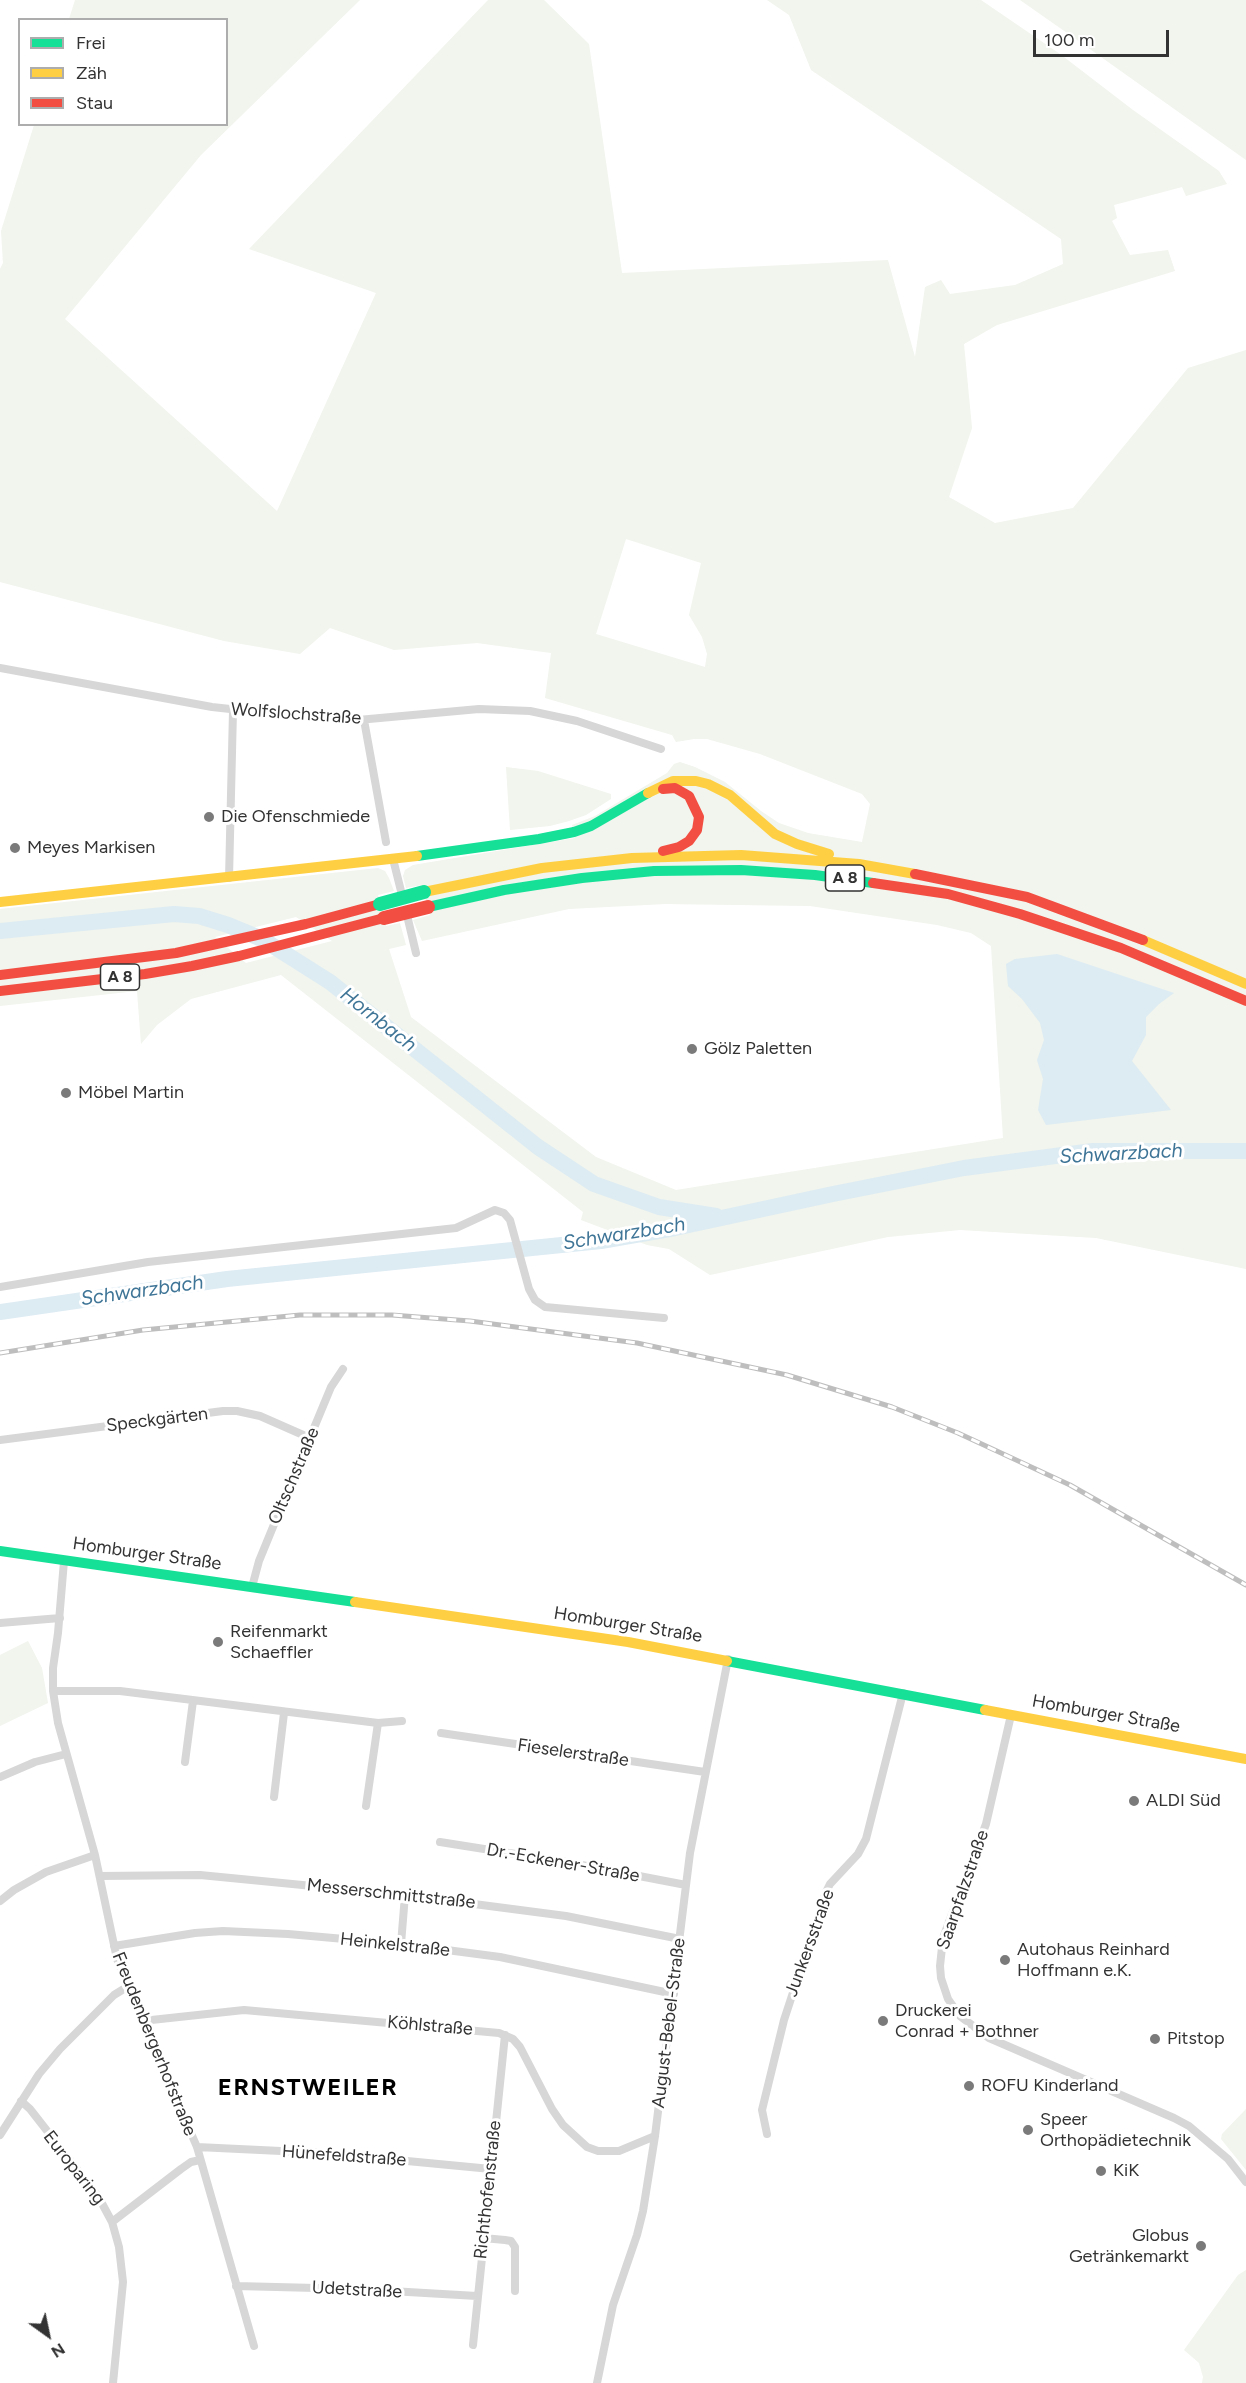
<!DOCTYPE html>
<html>
<head>
<meta charset="utf-8">
<style>
	body { margin:0 }
	#map { position:relative; width:1246px; height:2383px; overflow:hidden; background:#fff; font-family:Figtree,sans-serif }
	canvas { display:block }
	.legend { position:absolute; left:18px; top:18px; width:210px; height:108px; box-sizing:border-box; background:#fff; border:2px solid #adadad; margin:0; padding:8px 10px; list-style:none; font-size:18px; color:#333 }
	.legend li { display:flex; align-items:center; gap:12px; height:30px }
	.legend b { width:30px; border:2px solid #adadad }
	.north { position:absolute; left:18px; top:2305px; width:60px; height:60px; -webkit-text-stroke:4px #fff; paint-order:stroke; rotate:147deg; font-size:16px; font-weight:700; line-height:24px; text-align:center; color:#333 }
	.north::after { content:''; display:block; margin:auto; width:21px; height:27px; background:#333; clip-path:polygon(50% 0,100% 100%,50% 72%,0 100%) }
	.scale { position:absolute; left:1033px; top:30px; width:136px; height:27px; box-sizing:border-box; border:3px solid #333; border-top:0; padding-left:8px; font-size:18px; line-height:21px; white-space:nowrap; color:#333; -webkit-text-stroke:4px #fff; paint-order:stroke }
</style>
</head>
<body>
<div id="map">
<canvas width="1246" height="2383"></canvas>
<ul class="legend">
<li><b style="height:8px;background:#16e098"></b>Frei</li>
<li><b style="height:8px;background:#ffcf43"></b>Zäh</li>
<li><b style="height:8px;background:#f24e42"></b>Stau</li>
</ul>
<div class="north">N</div>
<div class="scale">100 m</div>
</div>
<script>
const context = document.querySelector('canvas').getContext('2d');
context.lineJoin = 'round';
function paint(path, color) {
  context.fillStyle = color;
  context.fill(path, 'evenodd');
}
function toPath(rows) {
  const path = new Path2D();
  for (const r of rows) {
    path.moveTo(r[0], r[1]);
    for (let i = 2; i < r.length; i += 2) path.lineTo(r[i], r[i + 1]);
  }
  return path;
}
function trace(path, color, width, dash) {
  context.strokeStyle = color;
  context.lineWidth = width;
  context.lineCap = dash ? 'butt' : 'round';
  context.setLineDash(dash || []);
  context.stroke(path);
}
function drawText(font, color, halo, rows, align = 'center') {
  context.font = font + ' Figtree,sans-serif';
  context.lineWidth = 6;
  context.setLineDash([]);
  context.textBaseline = 'middle';
  context.strokeStyle = halo;
  context.fillStyle = color;
  for (const [text, x, y, turn = 0] of rows) {
    context.save();
    context.translate(x, y);
    context.rotate((+turn || 0) * Math.PI / 180);
    context.textAlign = isNaN(turn) ? turn : align;
    if (halo) context.strokeText(text, 0, 0);
    context.fillText(text, 0, 0);
    context.restore();
  }
}
paint(toPath([
	[75,0,360,0,201,155,65,319,277,511,376,293,249,249,488,0,544,0,589,44,622,273,888,260,915,357,925,287,941,280,950,294,1015,285,1063,264,1061,239,811,70,789,15,767,0,981,0,1060,54,1133,110,1219,171,1227,184,1186,196,1182,187,1114,205,1117,218,1112,221,1130,255,1168,250,1175,271,997,325,964,344,972,428,949,497,995,523,1073,508,1188,368,1246,350,1246,1269,1096,1238,960,1230,888,1237,710,1275,669,1249,647,1245,581,1220,583,1212,281,975,191,999,157,1025,141,1044,137,991,0,1006,0,909,378,868,385,871,389,878,394,891,378,895,386,926,400,923,406,945,389,949,411,1017,596,1157,676,1190,1003,1138,991,946,971,933,937,925,810,906,665,904,569,909,422,941,413,920,430,915,422,885,406,888,403,876,405,870,413,865,575,838,572,825,595,816,667,773,674,764,680,762,695,767,725,782,761,811,779,823,808,833,862,842,870,804,862,794,760,754,707,739,694,739,676,742,672,735,545,698,551,653,477,643,394,650,330,628,300,654,224,641,0,582,0,269,3,263,1,231,34,125,226,124,226,20,69,19],
	[626,539,701,563,689,615,702,637,707,654,705,667,596,634],
	[296,917,332,941,246,963,215,937],
	[1020,0,1246,0,1246,160,1080,42],
	[506,767,538,771,611,794,611,799,586,815,569,821,550,826,510,830],
	[28,1641,42,1668,48,1703,0,1726,0,1655],
	[1246,2109,1246,2170,1221,2139,1222,2134],
	[1246,2270,1246,2383,1202,2383,1203,2377,1199,2363,1184,2350,1238,2275]
]), '#f1f5ed');
paint(toPath([
	[1057,954,1174,993,1159,1004,1146,1017,1146,1035,1132,1061,1171,1110,1046,1125,1038,1110,1043,1079,1037,1060,1044,1040,1040,1023,1022,999,1008,986,1006,964,1015,959]
]), '#ddebf3');
trace(toPath([
	[0,931,174,914,199,916,228,925,262,939,330,982,538,1147,594,1184,659,1207,716,1216],
	[0,1312,227,1279,601,1241,675,1228,833,1194,964,1168,1093,1151,1246,1151]
]), '#ddebf3', 16);
trace(toPath([
	[0,668,212,707,303,717,358,720,479,709,530,711,577,721,661,749],
	[364,720,386,842],
	[393,859,403,899],
	[229,878,233,711],
	[406,911,416,953],
	[0,1287,148,1262,456,1228,495,1210,504,1213,510,1220,529,1289,535,1300,545,1307,664,1318],
	[0,1440,223,1411,237,1411,260,1416,310,1438],
	[64,1561,58,1633,53,1668,53,1691,58,1723,95,1855,117,1959,142,2021,197,2147,254,2346],
	[252,1587,259,1561,282,1505,331,1387,343,1369],
	[0,1623,60,1618],
	[53,1691,120,1691,378,1723,402,1721],
	[1011,1715,986,1824,943,1938,940,1966,941,1978,948,1999,960,2016,989,2038,1174,2118,1189,2126,1228,2159,1246,2182],
	[441,1733,705,1772],
	[185,1762,193,1701],
	[0,1777,35,1762,66,1754],
	[274,1797,284,1713],
	[366,1806,378,1723],
	[440,1842,566,1862,686,1885],
	[100,1876,200,1875,405,1895,566,1916,680,1939],
	[0,1901,14,1890,46,1872,95,1855],
	[401,1944,405,1895],
	[114,1946,195,1933,223,1931,288,1934,401,1944,500,1957,674,1994],
	[142,2021,244,2010,499,2033,513,2039,520,2047,552,2109,563,2125,587,2147,598,2151,619,2151,655,2136],
	[21,2101,30,2109,98,2196,112,2222,119,2247,123,2282,113,2383],
	[767,2134,762,2110,784,2020,826,1892,830,1884,858,1854,866,1839,903,1693],
	[0,2135,39,2074,60,2049,114,1995,127,1987],
	[197,2147,323,2153,491,2169],
	[112,2222,181,2169,191,2162,200,2160],
	[483,2238,505,2240,511,2241,515,2247,515,2291],
	[236,2286,356,2289,477,2296],
	[473,2345,505,2035],
	[597,2383,613,2305,637,2235,643,2211,655,2136,690,1853,728,1659]
]), '#d7d7d7', 8);
trace(toPath([
	[417,856,539,839,574,832,591,826,648,793],
	[428,907,504,890,582,878,654,871,741,870,815,875,873,883],
	[0,1551,355,1602],
	[727,1661,985,1710]
]), '#16e098', 10);
trace(toPath([
	[648,793,673,781,696,781,708,784,730,795,775,834,797,844,829,854],
	[424,892,542,868,632,858,741,855,859,864,915,874],
	[0,902,417,856],
	[1143,940,1246,984],
	[355,1602,628,1642,727,1661],
	[985,1710,1246,1759]
]), '#ffcf43', 10);
trace(toPath([
	[663,789,675,788,689,796,699,817,697,830,689,841,679,847,663,851],
	[915,874,1027,897,1143,940],
	[873,883,948,894,1020,914,1121,948,1246,1001],
	[0,975,176,953,306,924,380,904],
	[0,991,145,974,192,966,239,956,384,918]
]), '#f24e42', 10);
const rail = toPath([
	[0,1353,143,1330,300,1315,392,1315,470,1321,637,1343,787,1375,892,1407,958,1433,1070,1485,1246,1585]
]);
trace(rail, '#bebebe', 5);
trace(rail, '#fff', 3, [9]);
trace(toPath([
	[380,904,424,892]
]), '#16e098', 14);
trace(toPath([
	[384,918,428,907]
]), '#f24e42', 14);
for (const [x, y, r, color] of [
	[209,817,6,"#7a7a7a"],
	[15,848,6,"#7a7a7a"],
	[692,1049,6,"#7a7a7a"],
	[66,1093,6,"#7a7a7a"],
	[218,1642,6,"#7a7a7a"],
	[1134,1801,6,"#7a7a7a"],
	[1005,1960,6,"#7a7a7a"],
	[883,2021,6,"#7a7a7a"],
	[1155,2039,6,"#7a7a7a"],
	[969,2086,6,"#7a7a7a"],
	[1028,2130,6,"#7a7a7a"],
	[1101,2171,6,"#7a7a7a"],
	[1201,2246,6,"#7a7a7a"]
]) {
  const dot = new Path2D();
  dot.arc(x, y, r, 0, 2 * Math.PI);
  context.fillStyle = color;
  context.fill(dot);
  trace(dot, '#fff', 2);
}
for (const [x, y, w] of [
	[845,878,39],
	[120,977,39]
]) {
  const box = new Path2D();
  box.roundRect(x - w / 2, y - 13, w, 26, 4.5);
  context.fillStyle = '#fff';
  context.fill(box);
  trace(box, '#333', 1.5);
}
drawText('bold 16px', '#333', null, [
	["A 8",845,878],
	["A 8",120,977]
]);
drawText('18px', '#333', '#fff', [
	["Wolfslochstraße",296,714,4],
	["Speckgärten",157,1420,-7],
	["Oltschstraße",294,1476,-67],
	["Homburger Straße",147,1554,8],
	["Homburger Straße",628,1625,9],
	["Homburger Straße",1106,1714,10],
	["Fieselerstraße",573,1753,8],
	["Dr.-Eckener-Straße",563,1863,10],
	["Saarpfalzstraße",963,1890,-71],
	["Messerschmittstraße",391,1894,6],
	["Junkersstraße",810,1943,-70],
	["Heinkelstraße",395,1945,6],
	["August-Bebel-Straße",669,2023,-83],
	["Köhlstraße",430,2026,5],
	["Freudenbergerhofstraße",154,2044,68],
	["Hünefeldstraße",344,2156,4],
	["Europaring",74,2168,52],
	["Richthofenstraße",488,2190,-84],
	["Udetstraße",357,2290,3]
]);
drawText('18px', '#333', '#fff', [
	["Die Ofenschmiede",221,817],
	["Meyes Markisen",27,848],
	["Gölz Paletten",704,1049],
	["Möbel Martin",78,1093],
	["Reifenmarkt",230,1632],
	["Schaeffler",230,1653],
	["ALDI Süd",1146,1801],
	["Autohaus Reinhard",1017,1950],
	["Hoffmann e.K.",1017,1971],
	["Druckerei",895,2011],
	["Conrad + Bothner",895,2032],
	["Pitstop",1167,2039],
	["ROFU Kinderland",981,2086],
	["Speer",1040,2120],
	["Orthopädietechnik",1040,2141],
	["KiK",1113,2171],
	["Globus",1189,2236,"right"],
	["Getränkemarkt",1189,2257,"right"]
], 'left');
drawText('italic 20px', '#3f7597', '#fff', [
	["Hornbach",378,1020,38],
	["Schwarzbach",1121,1154,-3],
	["Schwarzbach",624,1234,-9],
	["Schwarzbach",142,1291,-8]
]);
context.letterSpacing = '1.5px';
drawText('bold 24px', '#000', '#fff', [
	["ERNSTWEILER",308,2088]
]);
context.letterSpacing = '0px';
</script>
</body>
</html>
